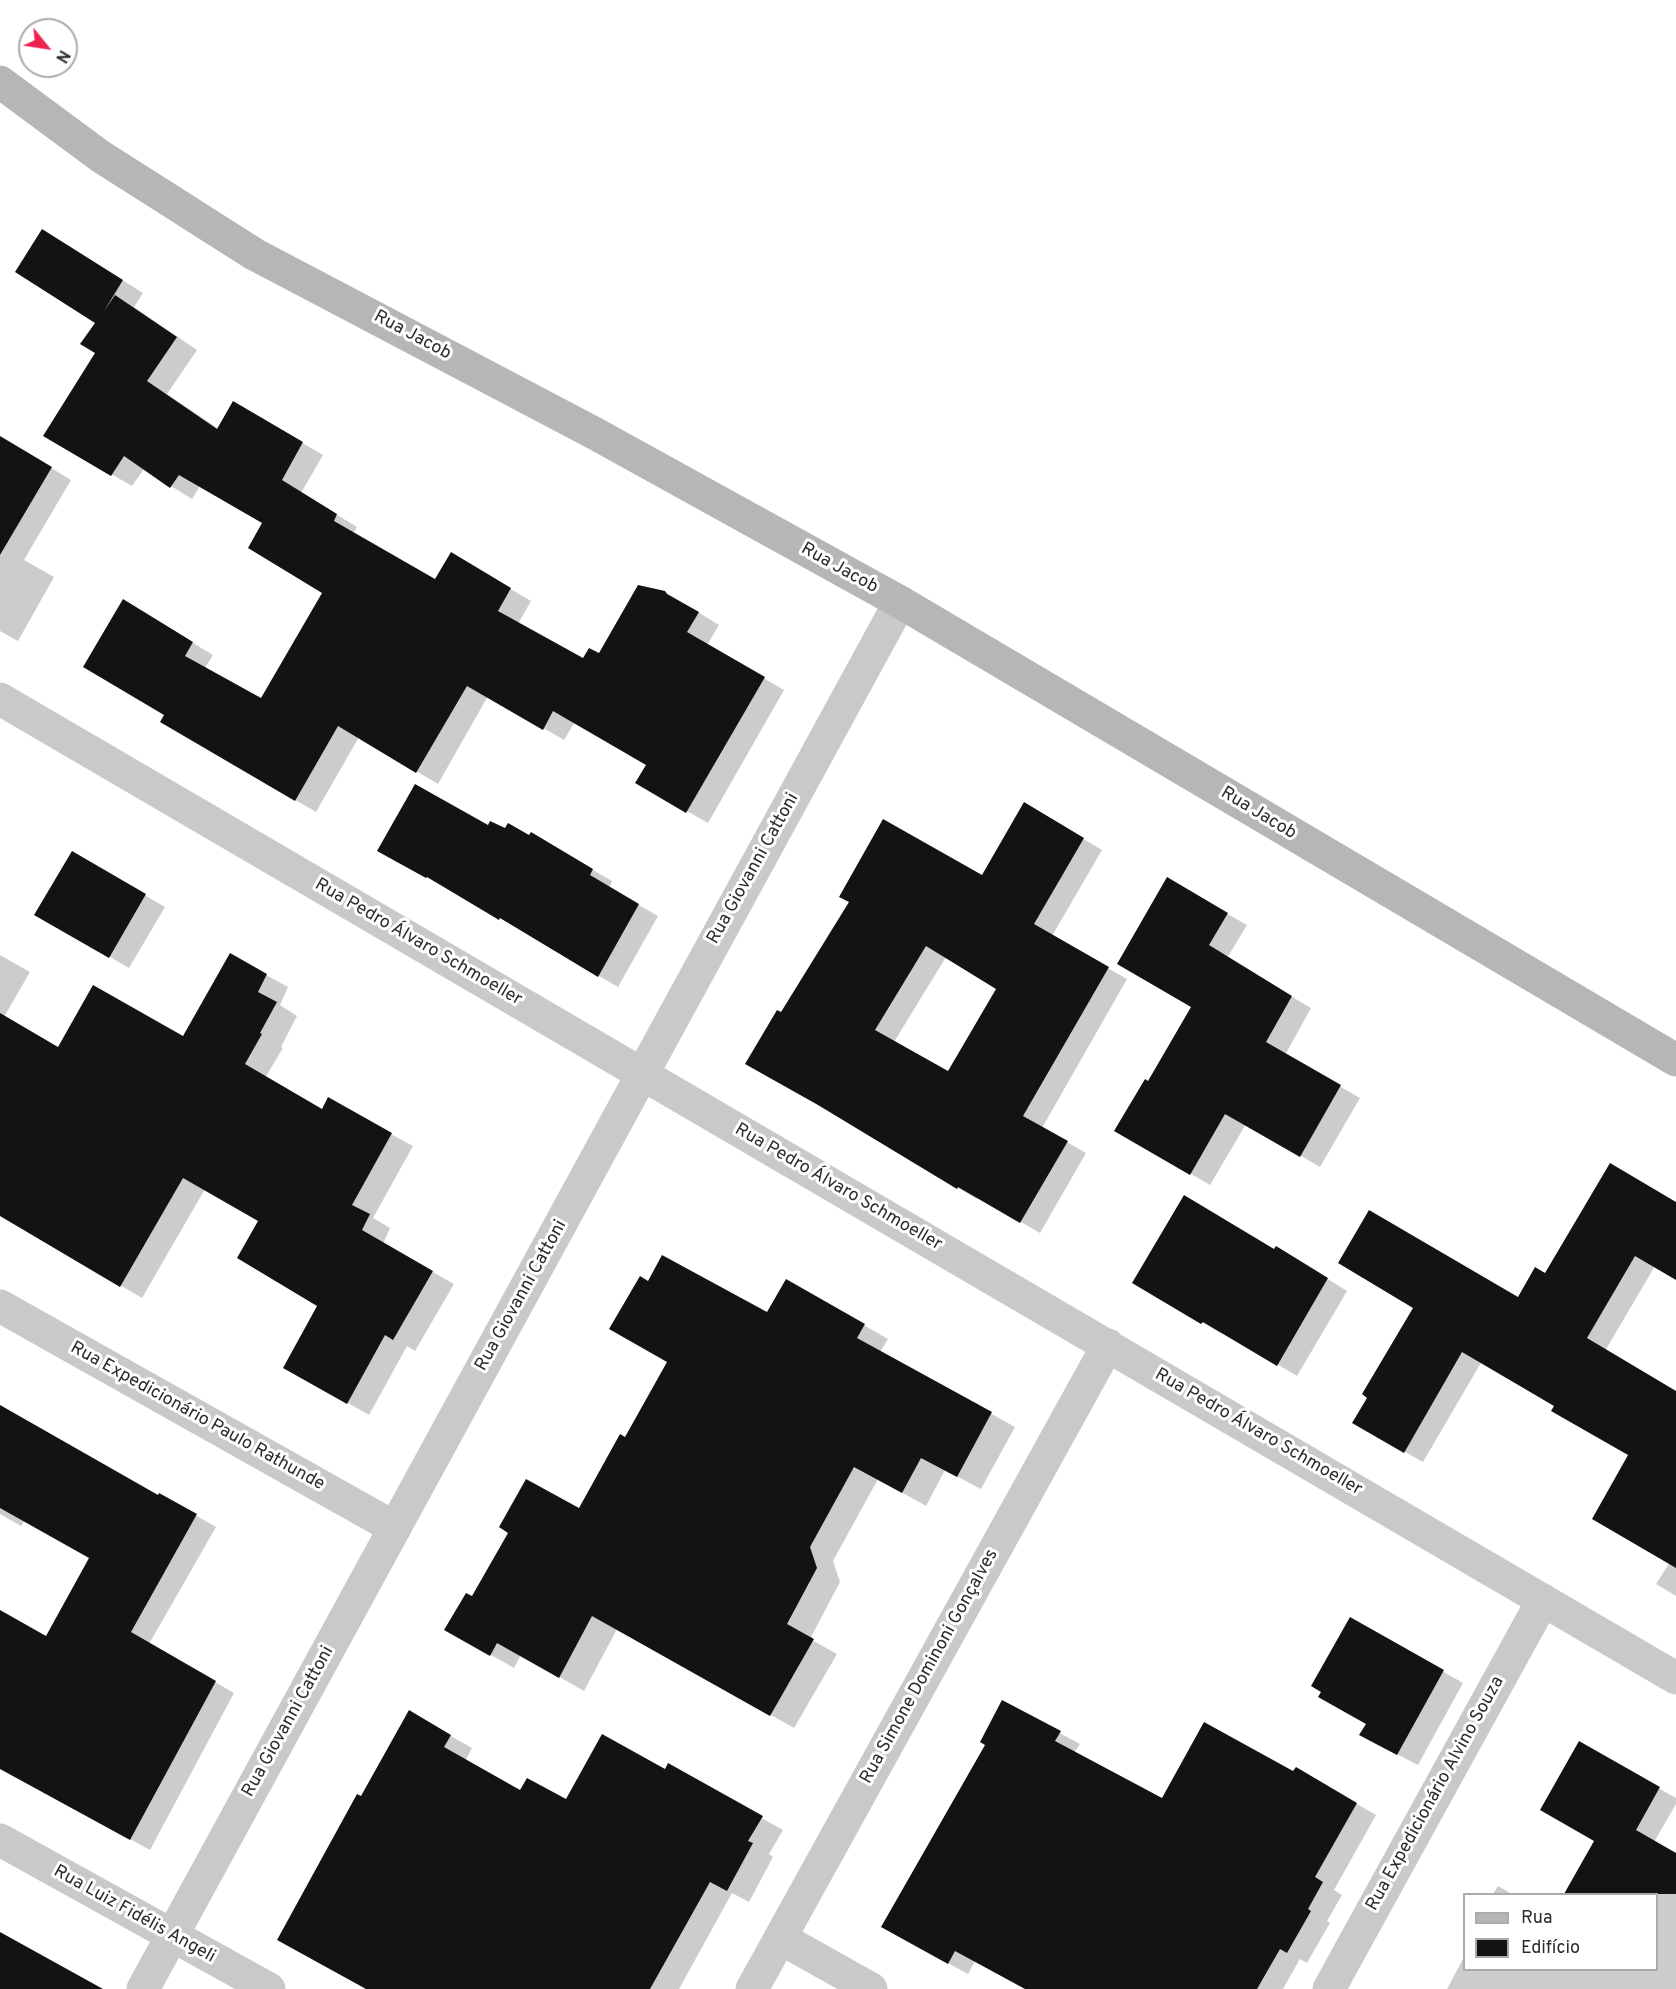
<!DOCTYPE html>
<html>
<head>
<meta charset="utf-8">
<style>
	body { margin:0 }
	#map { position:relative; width:1676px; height:1989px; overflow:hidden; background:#fff; font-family:Overpass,sans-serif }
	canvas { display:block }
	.legend { position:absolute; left:1463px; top:1893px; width:195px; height:78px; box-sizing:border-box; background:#fff; border:2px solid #ababab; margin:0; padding:8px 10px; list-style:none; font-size:18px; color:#2c2c2c }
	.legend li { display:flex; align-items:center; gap:12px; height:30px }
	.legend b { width:30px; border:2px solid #ababab }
	.north { position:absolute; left:18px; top:18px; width:60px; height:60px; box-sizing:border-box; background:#fff; border:2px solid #ababab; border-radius:50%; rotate:120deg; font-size:16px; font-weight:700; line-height:24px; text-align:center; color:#2c2c2c }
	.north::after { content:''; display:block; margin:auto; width:21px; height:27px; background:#ee2350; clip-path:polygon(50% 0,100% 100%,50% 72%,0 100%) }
</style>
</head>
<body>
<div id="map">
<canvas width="1676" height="1989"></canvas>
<ul class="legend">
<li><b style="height:8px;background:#b6b6b6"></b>Rua</li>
<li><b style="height:16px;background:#131313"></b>Edifício</li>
</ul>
<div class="north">N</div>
</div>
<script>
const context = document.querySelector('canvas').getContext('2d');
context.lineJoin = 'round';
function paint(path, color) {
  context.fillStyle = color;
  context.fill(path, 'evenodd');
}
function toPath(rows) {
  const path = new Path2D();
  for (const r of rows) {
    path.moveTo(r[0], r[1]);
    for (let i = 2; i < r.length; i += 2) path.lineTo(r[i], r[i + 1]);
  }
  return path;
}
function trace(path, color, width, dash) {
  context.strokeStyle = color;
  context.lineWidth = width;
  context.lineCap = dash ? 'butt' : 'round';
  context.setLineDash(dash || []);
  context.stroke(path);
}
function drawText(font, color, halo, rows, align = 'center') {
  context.font = font + ' Overpass,sans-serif';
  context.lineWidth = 6;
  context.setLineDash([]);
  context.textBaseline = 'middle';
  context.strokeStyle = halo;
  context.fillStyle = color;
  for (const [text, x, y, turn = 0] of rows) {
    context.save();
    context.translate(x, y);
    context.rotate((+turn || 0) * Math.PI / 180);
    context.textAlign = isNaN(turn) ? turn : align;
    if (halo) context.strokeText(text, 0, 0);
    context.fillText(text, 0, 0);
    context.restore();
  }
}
paint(toPath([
	[63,243,143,293,134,307,197,350,167,394,219,429,234,403,323,455,301,493,357,527,353,534,435,581,451,554,531,601,518,624,584,660,599,655,665,592,719,625,707,645,784,690,708,823,637,783,648,764,575,722,564,740,488,696,438,784,359,737,316,812,162,722,166,714,123,601,213,655,205,668,262,700,324,592,264,522,200,486,192,499,144,469,132,486,45,436,97,352,97,323],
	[0,437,71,480,24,560,54,577,18,641,0,631],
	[1024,804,1102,850,1052,936,1127,979,1042,1128,1086,1153,1040,1233,978,1197,977,1199,958,1188,827,1108,781,1014,982,877],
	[946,957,998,988,949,1073,894,1042],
	[488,827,529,837,531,834,612,881,609,888,658,916,618,987,447,887,446,888,379,850],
	[72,853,165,907,129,968,37,914],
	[1167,879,1247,925,1227,958,1311,1008,1285,1055,1360,1098,1320,1167,1246,1124,1210,1185,1116,1130,1148,1083,1193,1007],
	[0,955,30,972,4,1017,58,1049,183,1038,230,955,288,987,280,1005,297,1016,281,1047,283,1048,265,1078,323,1111,391,1134,413,1146,373,1218,390,1228,383,1244,454,1284,415,1351,407,1346,369,1415,285,1367,319,1305,260,1221,205,1189,142,1298,0,1215],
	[1676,1204,1676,1278,1655,1266,1605,1351,1676,1392,1676,1596,1656,1584,1670,1562,1631,1455,1556,1405,1482,1361,1423,1462,1354,1423,1518,1299,1545,1275],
	[1275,1251,1296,1259,1347,1291,1297,1376,1223,1332,1222,1334,1134,1283],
	[787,1281,888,1339,880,1352,1015,1427,981,1489,945,1470,926,1506,878,1479,833,1561,840,1582,810,1639,837,1654,794,1728,617,1629,584,1691,521,1655,514,1668,447,1630,472,1598,579,1510,626,1439,669,1361,648,1283,768,1314],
	[0,1407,159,1497,160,1495,216,1527,149,1644,234,1693,150,1850,0,1768,0,1612,47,1638,91,1558,25,1520,21,1526,0,1514],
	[1351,1619,1463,1683,1418,1765,1381,1746,1368,1724],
	[1003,1702,1080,1744,1074,1753,1162,1800,1294,1773,1296,1769,1376,1815,1334,1890,1342,1895,1327,1921,1330,1923,1307,1963,1300,1959,1283,1989,1027,1989,975,1961,968,1974,902,1938,987,1744],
	[410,1713,472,1748,465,1761,521,1792,567,1801,665,1771,668,1766,783,1830,769,1854,773,1857,749,1902,732,1893,679,1989,369,1989,362,1798],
	[1579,1743,1676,1798,1676,1804,1654,1842,1676,1855,1676,1989,1447,1989,1464,1957,1464,1970,1656,1970,1656,1894,1566,1894,1596,1840],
	[1498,1886,1512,1894,1493,1894]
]), '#0003');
paint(toPath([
	[42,229,123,280,104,311,115,295,177,337,147,381,217,429,233,401,303,442,282,480,337,514,334,521,435,579,451,552,511,588,498,611,583,658,589,648,599,653,638,585,665,591,667,594,699,612,687,632,765,677,686,813,635,783,646,765,553,711,543,730,467,686,416,773,338,726,295,801,160,722,164,715,83,667,123,599,193,642,185,656,261,698,322,593,248,548,262,523,179,475,170,488,124,456,111,476,43,436,95,353,80,344,95,323,15,272],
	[0,436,52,467,0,555],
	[415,784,488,825,490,821,505,828,508,823,529,835,531,832,593,869,590,875,639,904,598,977,500,918,499,920,427,877,426,878,377,851],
	[1024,802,1084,838,1034,924,1109,967,1023,1116,1068,1141,1020,1223,958,1187,957,1189,818,1105,745,1064,777,1010,781,1012,849,902,839,897,883,819,982,875],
	[926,946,996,989,948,1071,875,1030],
	[72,851,146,894,109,958,34,915],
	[1167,877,1228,913,1209,945,1292,996,1266,1042,1341,1085,1300,1157,1225,1114,1190,1175,1114,1131,1145,1079,1148,1081,1191,1007,1117,964],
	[230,953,267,974,258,992,277,1002,260,1033,262,1034,245,1064,322,1109,328,1097,392,1133,352,1205,370,1214,362,1230,433,1271,393,1340,385,1335,347,1404,283,1368,317,1306,237,1258,258,1221,183,1178,120,1287,0,1216,0,1013,58,1047,93,985,183,1036],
	[1610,1163,1676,1202,1676,1280,1635,1256,1587,1338,1676,1391,1676,1568,1592,1519,1628,1455,1551,1411,1554,1406,1462,1352,1404,1453,1352,1423,1367,1398,1362,1394,1413,1308,1338,1263,1369,1210,1518,1297,1535,1267,1545,1273],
	[1184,1195,1274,1249,1276,1246,1328,1278,1277,1366,1203,1322,1201,1324,1132,1283],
	[662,1255,767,1312,786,1279,865,1324,857,1338,992,1412,957,1477,921,1458,902,1493,854,1467,810,1547,817,1568,787,1624,814,1639,770,1716,592,1616,559,1678,497,1643,490,1656,444,1630,466,1593,472,1596,508,1533,499,1527,526,1479,579,1508,620,1434,625,1437,667,1362,609,1329,640,1276,648,1281],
	[0,1405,158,1495,159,1493,197,1514,131,1632,216,1681,130,1840,0,1769,0,1610,46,1636,89,1558,0,1508],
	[1350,1617,1444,1670,1397,1755,1359,1735,1366,1724,1318,1697,1321,1692,1311,1686],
	[1002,1700,1061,1731,1055,1741,1162,1798,1204,1722,1293,1771,1296,1767,1357,1803,1315,1877,1323,1882,1308,1909,1311,1911,1287,1953,1280,1949,1257,1989,1025,1989,955,1951,948,1964,881,1927,985,1745,980,1742],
	[409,1710,451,1735,444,1747,520,1790,527,1778,566,1799,602,1734,665,1769,668,1763,763,1816,748,1841,753,1843,727,1891,710,1882,650,1989,366,1989,277,1940,357,1794,361,1796],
	[1579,1741,1660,1787,1636,1830,1676,1853,1676,1894,1564,1894,1594,1841,1540,1810],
	[0,1932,103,1989,0,1989]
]), '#131313');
trace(toPath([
	[0,699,1676,1678],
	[0,1306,395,1528],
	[0,1840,269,1989],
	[780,1938,871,1989],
	[143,1989,900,602],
	[752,1989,1108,1345],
	[1329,1989,1543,1600]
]), '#c9c9c9', 33);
trace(toPath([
	[0,82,100,156,254,254,594,433,900,602,1676,1060]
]), '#b6b6b6', 33);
drawText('18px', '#2c2c2c', '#fff', [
	["Rua Jacob",412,336,28],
	["Rua Jacob",839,569,29],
	["Rua Jacob",1258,814,31],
	["Rua Giovanni Cattoni",754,869,-61],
	["Rua Pedro Álvaro Schmoeller",418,943,30],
	["Rua Pedro Álvaro Schmoeller",838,1188,30],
	["Rua Giovanni Cattoni",522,1296,-61],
	["Rua Expedicionário Paulo Rathunde",197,1417,29],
	["Rua Pedro Álvaro Schmoeller",1258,1433,30],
	["Rua Simone Dominoni Gonçalves",930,1667,-61],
	["Rua Giovanni Cattoni",289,1722,-61],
	["Rua Expedicionário Alvino Souza",1436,1794,-61],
	["Rua Luiz Fidélis Angeli",134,1915,29]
]);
</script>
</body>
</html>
